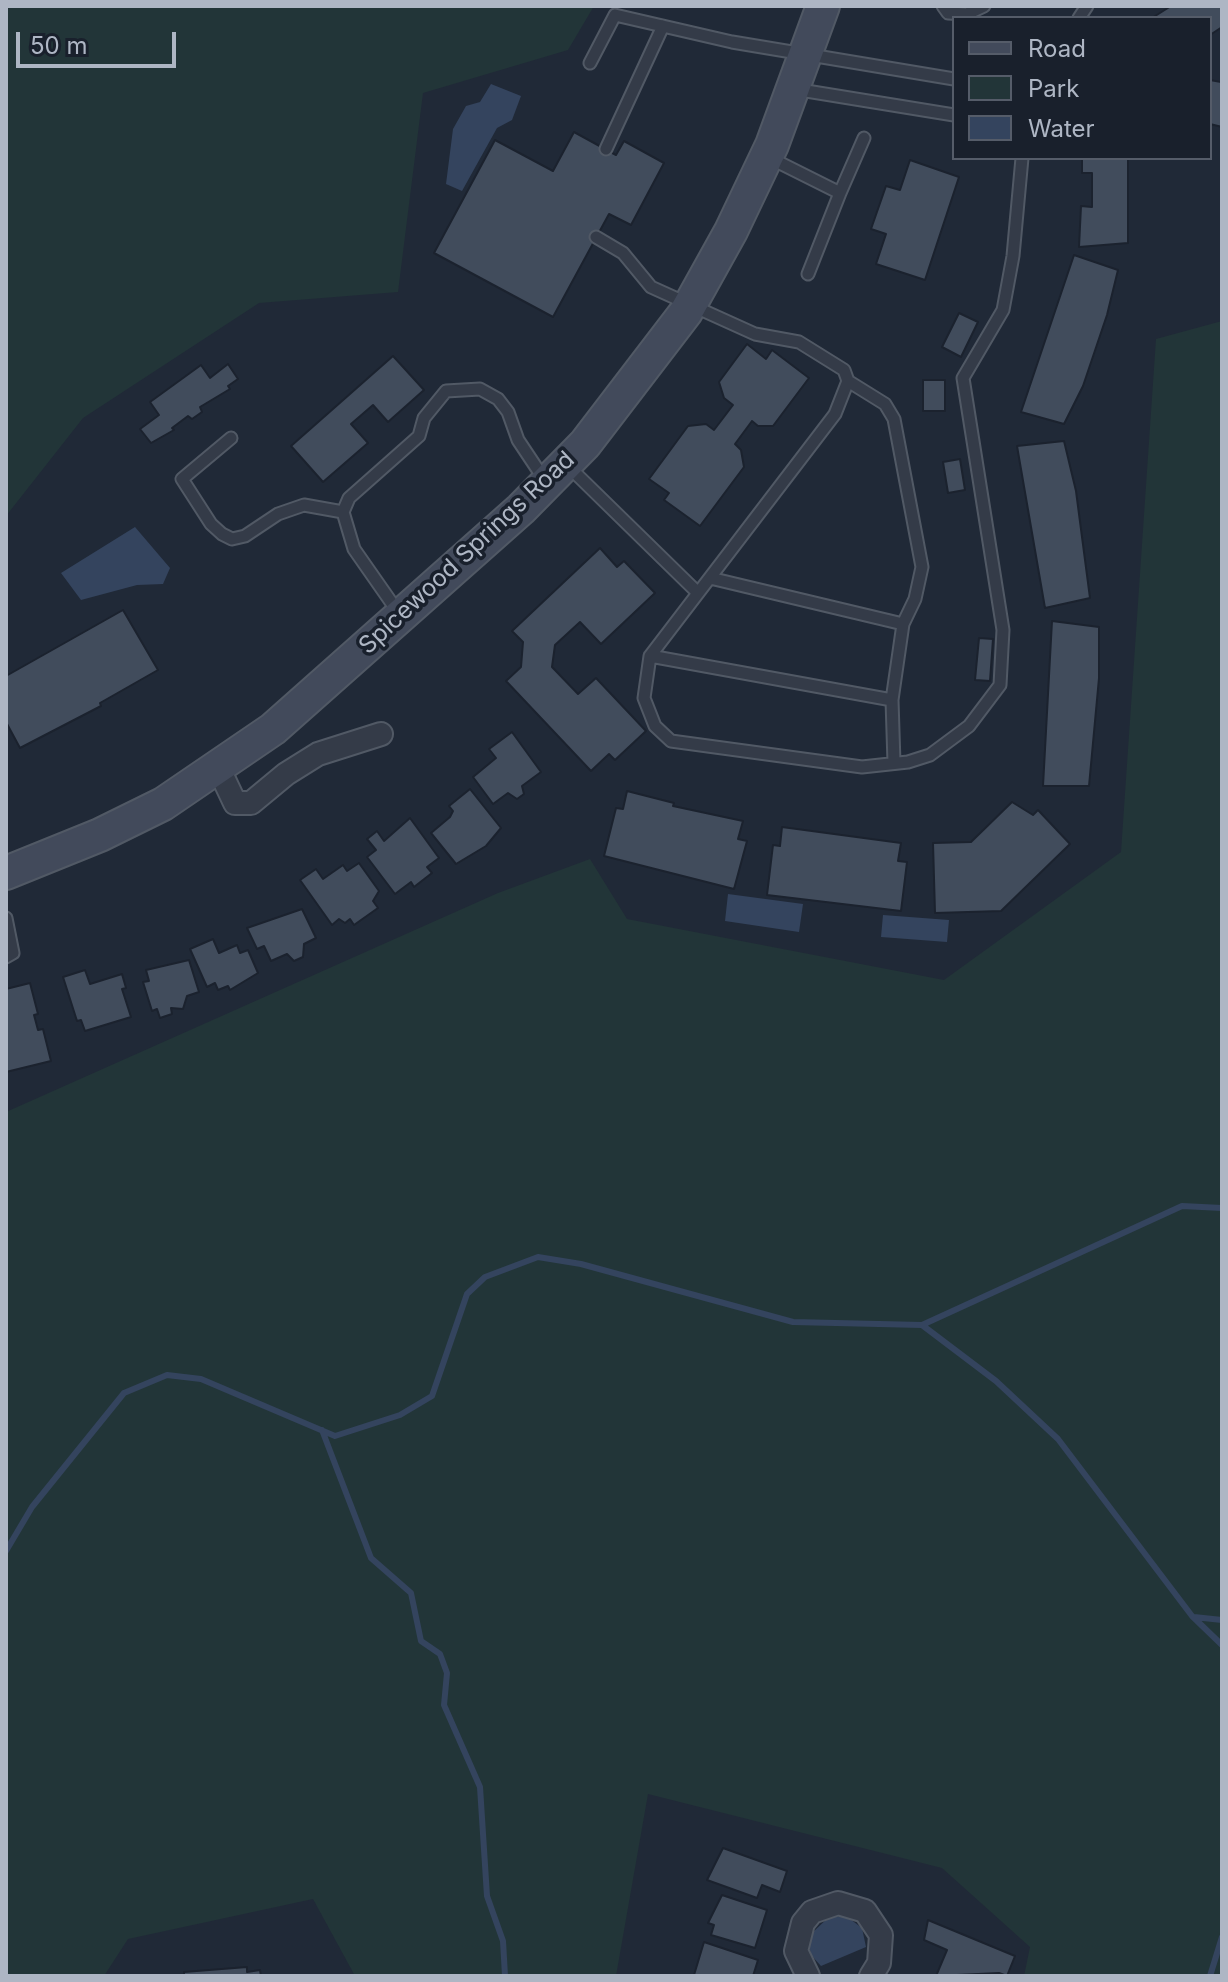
<!DOCTYPE html>
<html>
<head>
<meta charset="utf-8">
<style>
	body { margin:0 }
	#map { position:relative; width:1228px; height:1982px; overflow:hidden; background:#202937; font-family:Inter,sans-serif }
	canvas { display:block }
	.frame { position:absolute; inset:0; border:8px solid #aeb6c4; pointer-events:none }
	.legend { position:absolute; left:952px; top:16px; width:260px; height:144px; box-sizing:border-box; background:#19202c; border:2px solid #555c69; margin:0; padding:10px 14px; list-style:none; font-size:24px; color:#aeb6c4 }
	.legend li { display:flex; align-items:center; gap:16px; height:40px }
	.legend b { width:40px; border:2px solid #555c69 }
	.scale { position:absolute; left:16px; top:32px; width:160px; height:36px; box-sizing:border-box; border:4px solid #aeb6c4; border-top:0; padding-left:10px; font-size:24px; line-height:28px; white-space:nowrap; color:#aeb6c4; -webkit-text-stroke:6px #19202c; paint-order:stroke }
</style>
</head>
<body>
<div id="map">
<canvas width="1228" height="1982"></canvas>
<div class="frame"></div>
<ul class="legend">
<li><b style="height:10px;background:#424a5b"></b>Road</li>
<li><b style="height:22px;background:#223538"></b>Park</li>
<li><b style="height:22px;background:#34445e"></b>Water</li>
</ul>
<div class="scale">50 m</div>
</div>
<script>
const context = document.querySelector('canvas').getContext('2d');
context.lineJoin = 'round';
function paint(path, color) {
  context.fillStyle = color;
  context.fill(path, 'evenodd');
}
function toPath(rows) {
  const path = new Path2D();
  for (const r of rows) {
    path.moveTo(r[0], r[1]);
    for (let i = 2; i < r.length; i += 2) path.lineTo(r[i], r[i + 1]);
  }
  return path;
}
function trace(path, color, width, dash) {
  context.strokeStyle = color;
  context.lineWidth = width;
  context.lineCap = dash ? 'butt' : 'round';
  context.setLineDash(dash || []);
  context.stroke(path);
}
function drawText(font, color, halo, rows, align = 'center') {
  context.font = font + ' Inter,sans-serif';
  context.lineWidth = 7;
  context.setLineDash([]);
  context.textBaseline = 'middle';
  context.strokeStyle = halo;
  context.fillStyle = color;
  for (const [text, x, y, turn = 0] of rows) {
    context.save();
    context.translate(x, y);
    context.rotate((+turn || 0) * Math.PI / 180);
    context.textAlign = isNaN(turn) ? turn : align;
    if (halo) context.strokeText(text, 0, 0);
    context.fillText(text, 0, 0);
    context.restore();
  }
}
paint(toPath([
	[6,6,594,6,568,50,423,93,398,292,259,303,83,418,6,516],
	[1222,321,1222,1976,1024,1976,1030,1947,942,1868,648,1794,616,1976,355,1976,313,1899,128,1939,104,1976,6,1976,6,1112,498,893,590,859,627,919,944,980,1121,852,1156,339]
]), '#223538');
paint(toPath([
	[491,84,521,96,512,120,497,128,462,191,446,184,453,129,466,106,480,102],
	[135,527,170,568,163,584,137,585,81,600,61,573],
	[728,894,803,904,799,932,725,921],
	[883,915,949,920,947,942,881,937],
	[846,1916,862,1928,866,1947,821,1966,811,1955,809,1945,813,1932,829,1917]
]), '#34445e');
trace(toPath([
	[922,1325,996,1381,1058,1439,1192,1616,1222,1645],
	[322,1430,371,1558,411,1593,421,1641,440,1654,447,1673,444,1705,480,1787,487,1896,503,1941,505,1976],
	[6,1551,32,1507,124,1393,167,1375,201,1379,335,1436,400,1415,432,1396,467,1294,485,1277,538,1257,581,1264,793,1322,922,1325,1182,1206,1222,1208],
	[1194,1617,1222,1620],
	[1210,1976,1222,1937]
]), '#34445e', 6);
const building = toPath([
	[1171,6,1222,6,1222,27,1210,35,1210,18,1152,18,1171,6],
	[1210,80,1221,82,1222,127,1210,124,1210,80],
	[574,132,616,155,624,141,664,163,631,225,609,214,553,317,434,253,495,140,553,171,574,132],
	[1082,158,1128,159,1128,243,1079,247,1081,206,1092,207,1092,173,1082,173,1082,158],
	[910,160,959,177,925,280,876,264,886,234,871,229,886,186,900,190,910,160],
	[1074,255,1118,270,1107,315,1083,386,1064,424,1021,412,1074,255],
	[959,313,978,322,961,357,942,347,959,313],
	[747,344,766,359,772,350,809,378,773,426,758,426,752,421,735,444,741,450,744,467,700,526,664,500,669,493,649,479,688,426,706,424,714,430,733,405,724,398,719,382,747,344],
	[393,356,424,390,388,422,373,405,351,424,368,443,323,482,291,446,393,356],
	[228,364,238,379,228,386,230,389,200,407,202,412,192,419,188,416,172,428,174,430,151,443,140,429,159,415,150,402,201,365,210,378,228,364],
	[923,380,945,380,945,411,923,411,923,380],
	[1064,441,1076,491,1090,598,1045,608,1017,446,1064,441],
	[960,459,965,490,948,493,943,462,960,459],
	[600,548,617,567,624,561,655,593,601,644,580,622,555,645,552,667,578,694,596,678,646,731,615,760,609,754,591,771,506,681,521,667,523,642,512,631,600,548],
	[123,610,158,670,100,703,101,706,20,748,6,722,6,676,123,610],
	[1052,621,1099,627,1099,678,1089,786,1043,786,1052,621],
	[979,638,993,639,990,681,975,680,979,638],
	[512,732,541,772,522,786,524,794,517,799,508,793,493,804,473,777,496,758,489,749,512,732],
	[470,789,501,828,486,846,456,864,431,833,450,817,453,811,449,806,470,789],
	[627,791,674,803,673,806,743,821,738,839,747,841,734,889,604,856,616,808,623,809,627,791],
	[1012,802,1033,815,1038,810,1070,844,1001,911,935,913,933,843,971,842,1012,802],
	[410,818,439,858,427,867,432,873,414,887,411,882,395,894,367,857,376,850,367,839,377,831,384,841,410,818],
	[782,827,901,843,898,861,907,862,901,911,767,895,773,845,780,846,782,827],
	[359,863,379,891,373,901,378,908,354,925,350,919,345,923,339,919,332,925,300,880,316,869,323,879,343,865,347,871,359,863],
	[302,909,316,938,304,944,303,957,294,961,287,954,271,961,264,946,257,949,247,928,302,909],
	[213,939,219,953,237,945,240,953,248,950,258,973,230,990,228,986,218,990,215,983,207,987,190,949,213,939],
	[189,960,199,992,187,996,183,1009,171,1008,172,1014,160,1018,157,1009,152,1011,143,982,149,981,146,970,189,960],
	[85,970,90,984,122,974,126,988,122,989,131,1017,85,1031,81,1020,77,1021,63,977,85,970],
	[30,983,38,1014,34,1015,38,1030,43,1029,51,1061,6,1072,6,989,30,983],
	[723,1848,787,1871,780,1892,762,1885,757,1898,707,1880,723,1848],
	[722,1895,767,1910,755,1948,711,1935,714,1925,708,1923,722,1895],
	[928,1920,1015,1956,1007,1976,999,1973,936,1976,947,1950,924,1940,928,1920],
	[704,1942,758,1960,753,1976,694,1975,704,1942],
	[247,1967,247,1972,260,1970,261,1976,184,1976,184,1972,247,1967]
]);
paint(building, '#414c5c');
trace(building, '#1b222e', 2);
const lane = toPath([
	[943,6,948,13,967,14,984,6],
	[1079,18,1087,6],
	[590,63,615,15,732,42,954,79],
	[794,89,954,115],
	[606,149,663,26],
	[768,157,840,193,864,138],
	[596,237,623,253,651,287,755,334,799,342,844,370,848,381,835,414,650,656,644,698,655,726,671,741,862,767,908,762,930,755,969,726,1000,685,1003,630,963,378,1003,310,1013,256,1022,158],
	[808,274,840,193],
	[848,381,885,404,894,419,922,567,915,599,903,624],
	[231,438,182,479,211,524,222,534,232,539,245,536,278,514,304,505,343,512],
	[567,465,698,593],
	[710,578,903,624,892,700,894,763],
	[398,612,354,549,343,512,349,498,419,436,424,418,446,391,480,389,498,399,508,412,518,440,544,479],
	[650,656,892,700],
	[6,918,13,953,6,957]
]);
const street = toPath([
	[218,767,235,803,251,803,286,774,318,754,381,734],
	[808,1976,796,1951,803,1923,812,1912,838,1903,865,1911,881,1935,879,1963,871,1976]
]);
const secondary = toPath([
	[6,873,100,835,163,804,273,729,521,509,585,444,686,312,731,231,772,145,823,6]
]);
trace(lane, '#515965', 15);
trace(street, '#515965', 26);
trace(secondary, '#515965', 36);
trace(lane, '#343b48', 11);
trace(street, '#343b48', 22);
trace(secondary, '#424a5b', 32);
drawText('24px', '#aeb6c4', '#19202c', [
	["Spicewood Springs Road",467,553,-43]
]);
</script>
</body>
</html>
